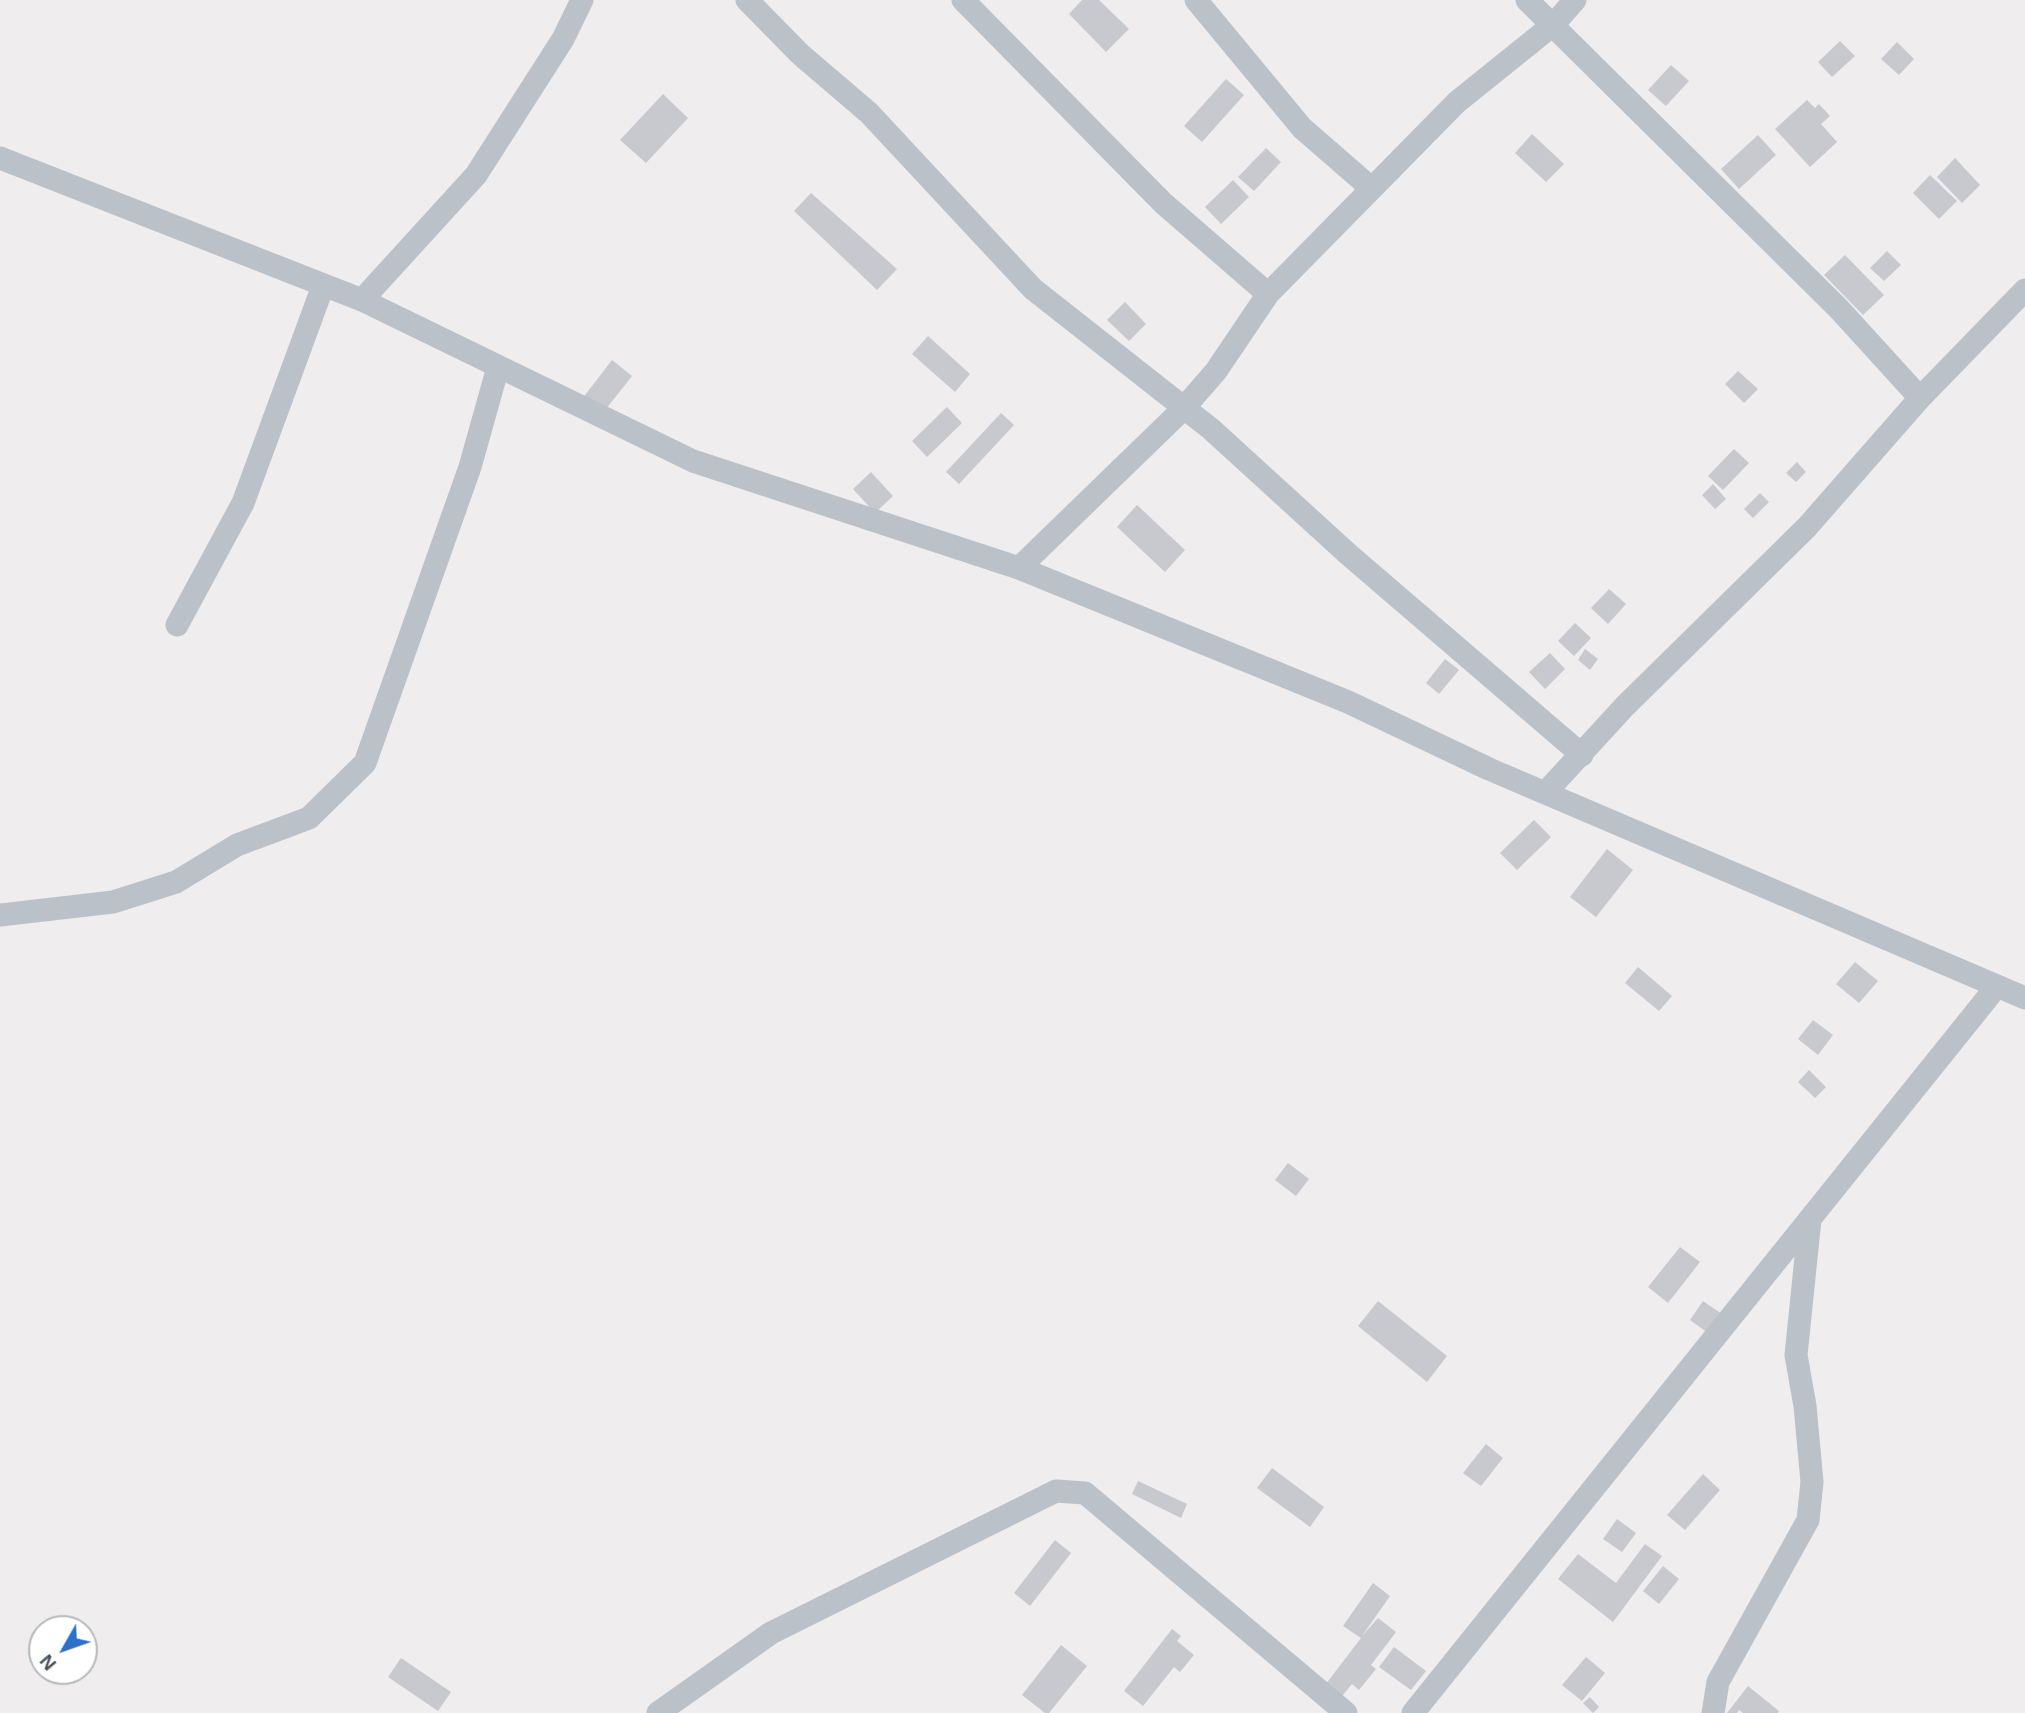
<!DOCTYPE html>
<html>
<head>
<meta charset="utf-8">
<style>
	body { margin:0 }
	#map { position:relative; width:2025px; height:1713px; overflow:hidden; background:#efeded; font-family:Helvetica,sans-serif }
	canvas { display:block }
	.north { position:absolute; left:28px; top:1615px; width:70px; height:70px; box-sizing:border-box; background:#fff; border:2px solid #b5b9bc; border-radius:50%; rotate:230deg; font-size:19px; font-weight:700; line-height:28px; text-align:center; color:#475058 }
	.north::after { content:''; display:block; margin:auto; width:24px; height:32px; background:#2b70cb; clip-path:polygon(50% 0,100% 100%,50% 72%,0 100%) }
</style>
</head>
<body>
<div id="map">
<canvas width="2025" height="1713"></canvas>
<div class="north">N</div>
</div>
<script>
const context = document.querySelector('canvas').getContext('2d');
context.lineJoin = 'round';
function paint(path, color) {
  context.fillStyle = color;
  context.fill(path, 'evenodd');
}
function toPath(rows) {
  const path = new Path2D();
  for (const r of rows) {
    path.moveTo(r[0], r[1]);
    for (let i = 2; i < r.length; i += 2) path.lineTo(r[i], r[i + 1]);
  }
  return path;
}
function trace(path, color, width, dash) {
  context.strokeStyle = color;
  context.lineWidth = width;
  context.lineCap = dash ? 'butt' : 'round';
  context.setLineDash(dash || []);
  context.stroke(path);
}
paint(toPath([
	[1082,0,1099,0,1129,29,1106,52,1069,14],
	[1840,41,1855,56,1832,77,1818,62],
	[1897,42,1914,59,1899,75,1881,59],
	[1671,65,1689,81,1666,106,1648,90],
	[1226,79,1244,95,1202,142,1184,126],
	[663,94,688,118,646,163,620,140],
	[1807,100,1815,108,1819,104,1830,116,1821,124,1837,142,1810,167,1775,129],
	[1532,134,1564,164,1546,182,1515,153],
	[1758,135,1776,155,1739,189,1721,169],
	[1266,148,1281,162,1254,191,1238,177],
	[1955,158,1980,185,1962,203,1937,177],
	[1930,175,1957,201,1939,219,1913,193],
	[1233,180,1249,197,1221,224,1205,207],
	[811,193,897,269,877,290,794,211],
	[1887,251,1901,265,1884,281,1870,268],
	[1845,255,1884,295,1863,315,1824,275],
	[1125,302,1146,324,1129,341,1107,320],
	[928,336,970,374,955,392,912,354],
	[612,360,632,376,602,414,582,399],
	[1738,371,1758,389,1744,403,1725,384],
	[947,407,962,423,927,457,912,441],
	[1001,413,1014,425,959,484,946,472],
	[1734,449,1749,463,1723,490,1708,476],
	[1797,462,1806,472,1796,482,1786,473],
	[871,472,893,496,875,513,853,489],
	[1713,484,1726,499,1715,509,1702,495],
	[1760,493,1769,502,1753,518,1744,509],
	[1137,505,1185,550,1165,572,1117,527],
	[1609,589,1626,604,1608,624,1591,608],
	[1575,623,1591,638,1574,656,1558,641],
	[1585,649,1598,659,1590,670,1578,660],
	[1550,653,1565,669,1545,689,1529,672],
	[1445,659,1459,670,1439,694,1426,683],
	[1534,820,1551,837,1517,870,1500,853],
	[1607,849,1633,870,1596,917,1570,897],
	[1855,962,1878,981,1859,1003,1836,984],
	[1638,967,1672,996,1659,1011,1625,983],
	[1813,1020,1833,1035,1818,1055,1798,1039],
	[1809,1070,1826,1087,1815,1098,1798,1082],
	[1288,1163,1309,1179,1296,1196,1275,1180],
	[1680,1247,1700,1262,1668,1303,1648,1287],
	[1378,1301,1447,1356,1427,1382,1358,1326],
	[1703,1301,1722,1314,1708,1333,1690,1320],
	[1486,1444,1503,1458,1481,1486,1463,1473],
	[1272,1468,1324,1507,1310,1527,1257,1488],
	[1703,1474,1720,1490,1685,1530,1667,1515],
	[1138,1481,1187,1504,1181,1518,1132,1494],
	[1617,1519,1636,1533,1622,1552,1603,1539],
	[1055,1540,1071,1553,1030,1606,1014,1593],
	[1645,1544,1662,1556,1613,1622,1558,1579,1578,1554,1616,1583],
	[1663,1566,1679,1579,1659,1604,1643,1591],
	[1373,1583,1390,1596,1362,1636,1378,1618,1396,1632,1371,1665,1376,1669,1359,1690,1352,1684,1338,1701,1322,1689,1361,1638,1343,1626],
	[1172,1629,1181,1636,1177,1641,1194,1655,1180,1672,1174,1667,1143,1706,1124,1691],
	[1061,1645,1087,1666,1049,1713,1045,1713,1022,1695],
	[1394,1647,1426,1671,1411,1690,1379,1667],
	[1586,1657,1605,1673,1582,1701,1562,1685],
	[401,1658,451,1692,438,1711,388,1677],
	[1748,1686,1779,1711,1778,1713,1743,1713,1739,1710,1737,1713,1727,1713],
	[1590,1697,1599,1707,1593,1713,1583,1703]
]), '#c7c9cf');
trace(toPath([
	[747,0,800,54,869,113,1033,289,1211,429,1348,554,1582,755],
	[963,0,1163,203,1268,294],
	[1196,0,1302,128,1371,188],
	[1527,0,1839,309,1920,398],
	[0,158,362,300,693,461,1019,568,1348,702,1489,769,2025,998],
	[362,300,476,175,563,39,582,0],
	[1019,568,1183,409,1216,371,1268,294,1457,102,1554,24,1575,0],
	[177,625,243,503,323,286],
	[1546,792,1625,706,1807,527,1920,398,2025,290],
	[0,915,113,902,176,882,237,845,309,818,365,763,470,467,498,367],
	[658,1713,771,1633,1056,1491,1085,1493,1346,1713],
	[1413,1713,1997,986],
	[1713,1713,1718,1682,1808,1520,1812,1482,1805,1406,1796,1355,1810,1219]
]), '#bac1c8', 23);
</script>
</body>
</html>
